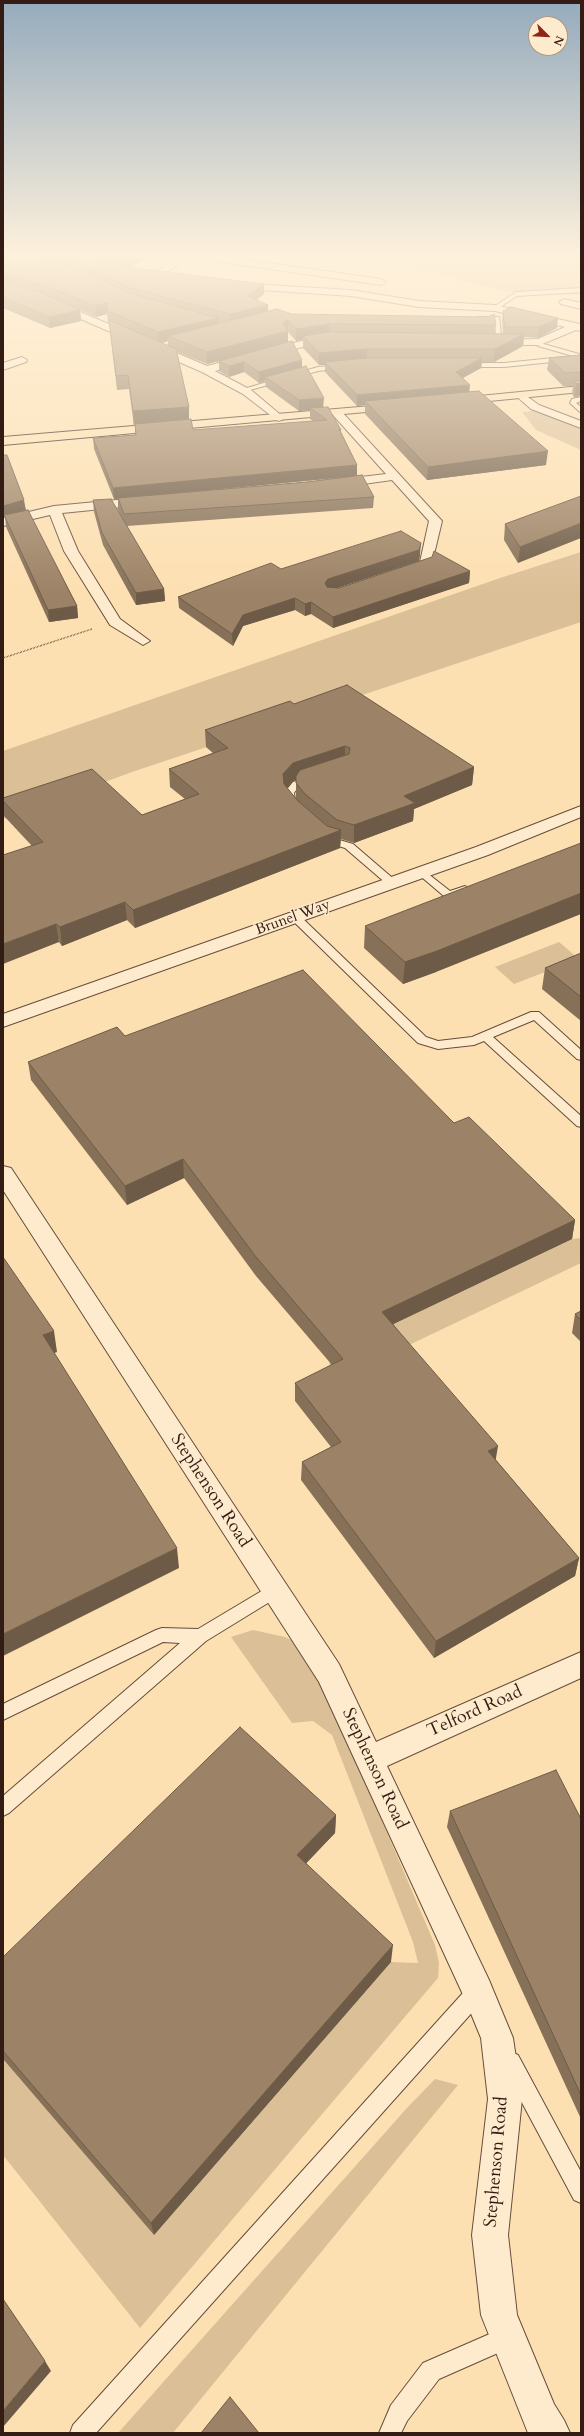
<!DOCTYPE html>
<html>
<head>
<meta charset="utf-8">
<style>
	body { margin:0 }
	#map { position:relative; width:584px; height:2436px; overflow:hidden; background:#fde0b2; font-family:Cardo,serif }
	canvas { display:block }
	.frame { position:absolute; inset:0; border:4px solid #331c13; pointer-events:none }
	.north { position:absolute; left:528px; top:16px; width:40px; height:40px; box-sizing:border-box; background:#feebcd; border:1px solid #ad9883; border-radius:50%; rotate:114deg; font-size:11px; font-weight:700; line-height:16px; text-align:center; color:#331c13 }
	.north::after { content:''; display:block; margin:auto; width:14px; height:18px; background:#8f2418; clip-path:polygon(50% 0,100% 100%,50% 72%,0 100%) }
</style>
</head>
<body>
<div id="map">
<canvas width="584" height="2436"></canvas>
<div class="frame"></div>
<div class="north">N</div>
</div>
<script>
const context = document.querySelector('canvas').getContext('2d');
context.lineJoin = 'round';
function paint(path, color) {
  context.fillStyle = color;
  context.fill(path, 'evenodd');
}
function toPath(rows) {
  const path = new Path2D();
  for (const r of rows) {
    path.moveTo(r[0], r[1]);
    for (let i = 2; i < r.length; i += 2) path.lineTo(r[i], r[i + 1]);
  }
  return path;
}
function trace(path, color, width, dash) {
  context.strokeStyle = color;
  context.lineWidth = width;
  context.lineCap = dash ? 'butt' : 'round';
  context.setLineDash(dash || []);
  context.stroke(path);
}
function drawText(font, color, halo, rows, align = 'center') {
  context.font = font + ' Cardo,serif';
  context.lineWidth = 3;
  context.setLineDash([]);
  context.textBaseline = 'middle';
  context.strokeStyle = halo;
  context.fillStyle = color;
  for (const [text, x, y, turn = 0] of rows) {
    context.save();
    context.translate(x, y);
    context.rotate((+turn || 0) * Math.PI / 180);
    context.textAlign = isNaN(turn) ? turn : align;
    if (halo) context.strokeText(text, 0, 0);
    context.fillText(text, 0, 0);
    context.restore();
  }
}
paint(toPath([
	[333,253,581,253,581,295,506,292,403,264],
	[532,411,581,422,581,450,536,430,522,412],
	[581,552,581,622,135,771,3,819,3,751,500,578],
	[559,942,579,959,514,984,495,967],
	[581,1238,581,1263,344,1376,330,1368,328,1355,572,1239],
	[253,1630,285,1637,301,1645,331,1701,435,1945,439,1963,438,1978,140,2328,3,2155,3,2059,154,2235,391,1962,418,1963,413,1942,332,1735,313,1721,292,1723,231,1637],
	[435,2079,458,2085,173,2433,118,2433,407,2108]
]), '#dbbf97');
const lane = toPath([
	[581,288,581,292,517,296,497,309,492,308,516,292,581,288],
	[476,317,499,317,502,343,497,342,494,320,478,320,476,317],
	[540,343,579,354,581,359,504,367,463,367,460,365,463,363,504,363,573,356,538,346,540,343],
	[342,365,344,368,318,371,243,392,240,390,318,367,342,365],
	[581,397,581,401,576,403,581,407,581,413,570,403,572,399,581,397],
	[312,776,315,777,315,781,299,786,294,793,295,801,301,808,299,810,293,810,285,801,284,793,293,782,312,776],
	[326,833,336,839,353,844,396,881,396,885,388,885,345,848,328,843,321,836,326,833],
	[422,869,450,891,465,886,470,889,453,897,445,897,418,874,417,872,422,869],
	[295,914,299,915,426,1037,438,1041,472,1037,531,1012,539,1012,581,1050,581,1060,577,1059,534,1020,493,1037,581,1116,581,1127,577,1126,484,1041,474,1045,438,1049,418,1043,291,919,291,915,295,914],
	[275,1583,281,1585,283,1590,281,1595,206,1641,9,1813,3,1816,3,1796,180,1643,163,1642,3,1720,3,1704,156,1630,162,1628,198,1629,275,1583],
	[478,1981,485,1984,488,1991,485,1998,96,2433,70,2433,73,2425,471,1984,478,1981],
	[511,2052,518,2055,581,2172,581,2203,574,2200,504,2069,501,2062,504,2055,511,2052],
	[508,2326,516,2329,519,2337,516,2345,439,2379,407,2421,401,2433,379,2433,391,2405,423,2363,508,2326]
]);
const street = toPath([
	[179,253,199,253,381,279,386,282,381,285,186,257,161,278,155,278,155,274,179,253],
	[234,283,351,290,419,301,495,305,580,324,581,331,576,330,540,345,494,345,490,344,490,340,538,339,565,327,495,311,419,307,351,296,231,288,229,286,234,283],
	[3,284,50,299,207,366,305,340,333,337,338,340,333,343,306,346,215,371,251,390,282,416,282,420,278,421,243,394,202,372,44,303,3,290,3,284],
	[564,299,581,303,581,309,561,304,559,302,564,299],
	[22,357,27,360,26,362,3,370,3,363,22,357],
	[521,392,539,405,581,421,581,428,531,409,515,395,521,392],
	[337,410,341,411,442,521,431,567,404,576,397,572,399,569,420,562,429,521,392,480,335,488,329,484,335,480,386,474,333,415,333,411,337,410],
	[148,497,154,501,152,504,62,513,78,551,120,619,150,641,143,645,110,625,64,551,50,515,3,526,3,518,54,506,148,497],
	[581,806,581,817,488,855,3,1027,3,1014,476,847,581,806],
	[3,1166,11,1168,339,1664,376,1742,581,1652,581,1678,387,1766,489,1980,513,2038,522,2099,508,2235,517,2315,554,2404,564,2420,570,2433,528,2433,481,2315,472,2235,488,2099,481,2038,465,1999,319,1682,3,1190,3,1166]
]);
const primary = toPath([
	[581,386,581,392,459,404,453,401,459,398,581,386],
	[395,404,399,405,399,409,3,445,3,437,395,404]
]);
trace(lane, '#664d3b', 2);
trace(street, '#664d3b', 2);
trace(primary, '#331c13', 2);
trace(toPath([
	[3,658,92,629]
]), '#331c13', 1.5, [0.5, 1]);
paint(lane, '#feebcd');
paint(street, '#feebcd');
paint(primary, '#fde0b2');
paint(toPath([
	[3,253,157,253,130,267,264,294,257,300,268,311,292,314,496,325,495,334,503,334,502,321,503,311,557,328,538,338,524,337,523,346,494,362,482,362,481,368,463,378,470,392,546,465,427,480,365,414,365,405,357,406,325,372,325,365,319,365,303,348,303,340,296,341,288,332,288,342,302,367,323,407,341,430,341,432,357,465,357,475,374,497,373,508,127,526,164,589,165,601,136,605,103,545,94,512,93,500,120,515,118,510,118,499,114,499,94,449,93,438,135,435,135,426,134,426,129,389,117,390,109,323,108,322,107,314,96,317,80,310,81,321,50,328,3,308],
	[168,341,168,345,162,343],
	[177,352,207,364,219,361,219,371,229,377,244,372,259,383,265,381,266,387,299,411,310,410,310,419,313,421,193,430,189,420,189,407],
	[337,478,307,482,180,493],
	[581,355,581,396,574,397,572,394,573,386,563,386,547,370,549,358],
	[3,455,26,510,77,606,78,618,49,622,6,527,5,517,3,517],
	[581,496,518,563,504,540,505,524],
	[420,554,419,561,336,588,339,588,470,571,469,583,333,628,311,614,305,616,295,610,243,626,233,646,179,608,178,597,281,569],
	[294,704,474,767,472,785,414,809,413,821,354,843,341,839,340,848,135,928,127,920,62,946,59,942,32,846,4,816,3,798,142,815,185,799,170,787,169,769,213,753,206,747,205,730],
	[296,780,296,800,287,788,293,781],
	[365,926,436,972,403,984,364,948],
	[581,953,581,1021,542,989,545,968],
	[125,1036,454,1123,575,1220,572,1239,393,1324,496,1460,579,1558,575,1576,434,1658,301,1480,302,1462,331,1447,295,1401,295,1383,332,1365,256,1276,184,1178,127,1205,31,1080,28,1062],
	[581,1311,581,1342,572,1333,575,1314],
	[450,1811,581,1819,581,2119,447,1827],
	[336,1815,335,1833,306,1863,391,1962,154,2235,3,2059,3,1957]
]), '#867058');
paint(toPath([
	[136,253,157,253,130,267,130,256],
	[43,254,44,265,41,268,40,258],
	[264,284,264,294,247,307,247,296],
	[107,303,107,314,96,317,95,306],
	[268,305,268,316,230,325,230,314],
	[80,310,81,321,50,328,49,317],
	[218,318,218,329,168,336,168,341,159,344,158,332],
	[558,318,557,328,538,338,539,327],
	[288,320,288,343,207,364,207,352,283,323],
	[329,324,329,336,303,336,303,340,296,341,296,329],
	[524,334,523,346,494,362,495,349],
	[367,349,367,362,325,362,325,365,319,365,319,353],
	[482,358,481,368,455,382,456,372],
	[302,360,302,370,265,377,265,381,259,383,259,372],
	[244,362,244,372,229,377,229,366],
	[581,383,581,396,574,397,576,384],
	[470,385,469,395,365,401,365,405,357,406,357,395],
	[324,398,323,409,310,408,310,410,299,411,299,400],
	[189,407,189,421,134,426,133,411],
	[548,451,546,465,427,480,428,467],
	[357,465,357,476,114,499,113,488],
	[24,500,26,511,4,515,5,517,3,517,3,506],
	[581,523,581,538,518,563,520,547],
	[421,543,420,554,419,561,328,591,325,583,328,579],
	[470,571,469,583,333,628,333,617],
	[164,589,165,601,136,605,136,593],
	[295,598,295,610,243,626,233,646,232,634,243,615],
	[311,602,311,614,305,616,305,604],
	[77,606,78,618,49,622,48,610],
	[345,746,345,764,296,776,296,780,293,781,283,792,283,774,293,763],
	[474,767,472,785,414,809,413,821,354,843,354,825,404,796],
	[341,830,340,848,135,928,133,910],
	[581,893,581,914,436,972,403,984,405,962],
	[125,902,127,920,62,946,60,927],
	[56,924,59,942,3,964,3,944],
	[183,1159,184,1178,127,1205,125,1186],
	[575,1220,572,1239,381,1330,382,1312],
	[54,1331,57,1352,47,1356,43,1335],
	[498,1446,495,1464,488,1451],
	[177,1548,179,1568,3,1656,3,1634],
	[579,1558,575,1576,434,1658,436,1641],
	[336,1815,335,1833,297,1873,297,1855],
	[393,1945,391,1962,154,2235,151,2223],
	[45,2361,51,2371,3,2427,3,2411]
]), '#6d5b47');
const building = toPath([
	[3,253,66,253,118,263,113,265,264,284,247,296,268,305,230,314,131,288,80,263,43,254,40,258,41,260,76,268,126,292,218,318,158,332,108,311,107,303,95,306,49,287,3,273,3,253],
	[111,253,136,253,130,256,111,253],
	[3,281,42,293,80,310,49,317,3,297,3,281],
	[511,307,558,318,539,327,505,327,503,311,511,307],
	[277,309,292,314,488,317,494,314,496,325,329,324,296,329,288,320,283,323,288,331,207,352,168,336,277,309],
	[109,320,176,349,189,407,133,411,128,375,116,376,109,320],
	[329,332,524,334,495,349,367,349,319,353,303,336,329,332],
	[292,341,302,360,259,372,244,362,229,366,219,361,292,341],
	[581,355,581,372,565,373,549,358,581,355],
	[367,358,482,358,456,372,470,385,357,395,325,362,367,358],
	[306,366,324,398,299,400,265,377,306,366],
	[581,380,581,383,576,384,573,381,581,380],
	[479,391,548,451,428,467,365,401,479,391],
	[328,407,341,430,339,429,357,465,113,488,93,438,136,435,135,424,191,419,193,430,327,420,310,408,328,407],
	[3,455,7,455,24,500,3,506,3,455],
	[362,475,374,497,124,514,118,498,307,482,362,475],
	[581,496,581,523,520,547,505,524,581,496],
	[111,499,164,589,136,593,102,533,93,500,111,499],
	[28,510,77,606,48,610,4,515,28,510],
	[401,531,421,543,419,550,328,579,325,583,327,587,339,588,432,557,434,551,470,571,333,617,311,602,305,604,295,598,243,615,232,634,178,597,271,563,281,569,401,531],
	[347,685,474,767,404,796,415,803,354,825,337,820,305,794,296,783,296,776,300,770,349,754,350,748,345,746,293,763,283,774,284,784,297,800,327,826,341,830,133,910,125,902,60,927,56,924,3,944,3,855,43,842,3,801,3,798,92,769,142,815,199,794,169,769,228,748,205,730,290,701,294,704,347,685],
	[581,843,581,893,437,951,405,962,365,926,581,843],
	[581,953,581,997,545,968,581,953],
	[303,970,454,1123,469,1117,575,1220,382,1312,498,1446,488,1451,579,1558,436,1641,302,1462,341,1442,295,1383,343,1359,256,1257,183,1159,125,1186,28,1062,117,1027,125,1036,303,970],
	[3,1257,54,1331,43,1335,177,1548,3,1634,3,1257],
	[581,1311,581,1320,575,1314,581,1311],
	[240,1727,336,1815,297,1855,393,1945,151,2223,3,2051,3,1957,240,1727],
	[556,1770,581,1819,581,2095,450,1811,556,1770],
	[3,2299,45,2361,3,2411,3,2299],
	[230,2397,259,2433,201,2433,230,2397]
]);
paint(building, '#9c8266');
trace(building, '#6d5b47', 1);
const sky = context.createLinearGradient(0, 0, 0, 594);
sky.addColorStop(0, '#95abbd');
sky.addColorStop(0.43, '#fef1dc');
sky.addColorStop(1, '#fef1dc00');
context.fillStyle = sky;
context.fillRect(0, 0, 584, 594);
drawText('15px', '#331c13', '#feebcd', [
	["Brunel Way",293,918,-20]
]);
drawText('18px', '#331c13', '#feebcd', [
	["Stephenson Road",210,1491,57],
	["Telford Road",475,1712,-24],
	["Stephenson Road",374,1769,65],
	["Stephenson Road",497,2162,-85]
]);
</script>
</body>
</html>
